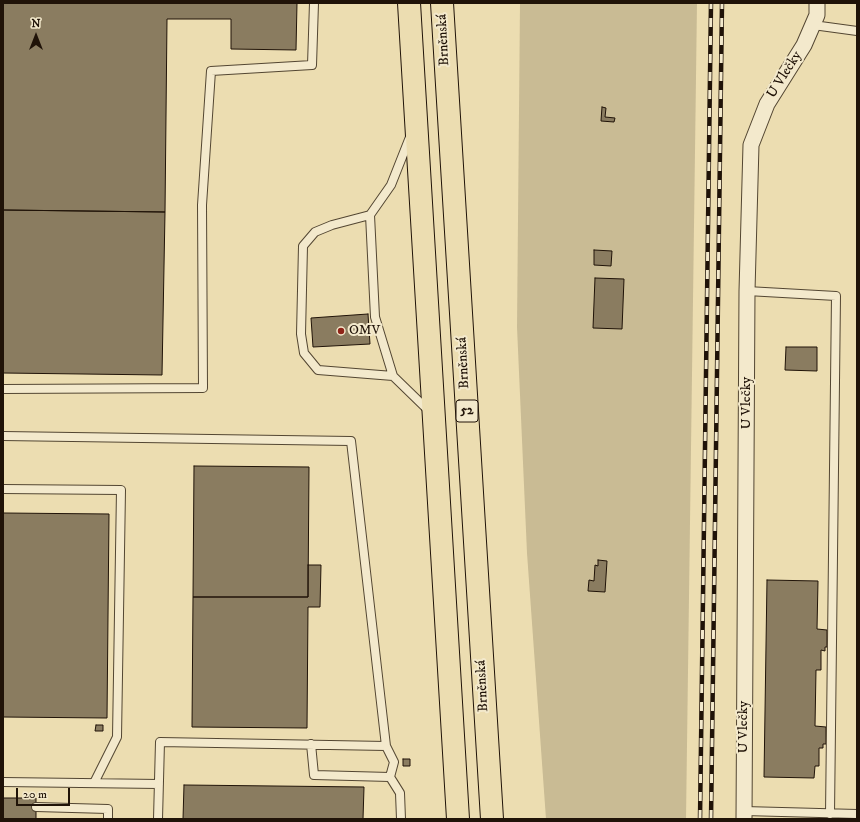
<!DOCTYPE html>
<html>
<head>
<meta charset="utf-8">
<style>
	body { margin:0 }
	#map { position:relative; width:860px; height:822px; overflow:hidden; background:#ecddb1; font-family:"IM FELL DW Pica",serif }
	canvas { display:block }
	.frame { position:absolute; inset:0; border:4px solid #201308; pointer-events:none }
	.north { position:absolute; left:16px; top:16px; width:40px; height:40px; -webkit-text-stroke:3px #f3e9cc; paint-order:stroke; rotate:0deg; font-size:11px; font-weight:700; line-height:16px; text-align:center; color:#201308 }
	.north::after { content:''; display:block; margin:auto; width:14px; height:18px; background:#201308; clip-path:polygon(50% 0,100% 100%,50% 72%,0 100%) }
	.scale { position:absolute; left:16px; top:788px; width:54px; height:18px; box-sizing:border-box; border:2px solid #201308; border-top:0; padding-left:5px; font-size:12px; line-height:14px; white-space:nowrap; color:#201308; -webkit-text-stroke:3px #f3e9cc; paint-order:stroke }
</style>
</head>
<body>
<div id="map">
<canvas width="860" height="822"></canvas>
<div class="frame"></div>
<div class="north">N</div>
<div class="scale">20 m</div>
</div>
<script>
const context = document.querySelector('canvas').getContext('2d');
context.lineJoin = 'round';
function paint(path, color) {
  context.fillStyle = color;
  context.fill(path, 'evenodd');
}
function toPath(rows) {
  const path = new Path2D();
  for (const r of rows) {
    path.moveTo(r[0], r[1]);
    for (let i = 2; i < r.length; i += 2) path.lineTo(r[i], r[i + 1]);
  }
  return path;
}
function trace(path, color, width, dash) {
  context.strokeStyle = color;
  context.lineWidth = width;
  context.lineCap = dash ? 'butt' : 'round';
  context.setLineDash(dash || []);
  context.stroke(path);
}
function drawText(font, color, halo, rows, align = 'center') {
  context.font = font + ' "IM FELL DW Pica",serif';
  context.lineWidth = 4;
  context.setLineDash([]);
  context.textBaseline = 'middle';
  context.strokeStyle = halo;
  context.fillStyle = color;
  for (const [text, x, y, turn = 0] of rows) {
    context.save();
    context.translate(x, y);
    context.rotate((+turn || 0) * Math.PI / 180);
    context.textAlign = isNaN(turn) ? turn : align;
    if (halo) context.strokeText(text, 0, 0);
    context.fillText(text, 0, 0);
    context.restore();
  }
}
paint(toPath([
	[520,3,697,3,686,819,546,819,527,553,517,327]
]), '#c9bb94');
const building = toPath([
	[3,3,297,3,296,50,231,49,231,19,167,19,165,212,3,210,3,3],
	[602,107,606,108,605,117,615,118,614,122,601,121,602,107],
	[3,210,165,212,162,375,3,373,3,210],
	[594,250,612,251,611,266,594,265,594,250],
	[595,278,624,279,622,329,593,328,595,278],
	[368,314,370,344,313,347,311,318,368,314],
	[786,347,817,347,817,371,785,370,786,347],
	[194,466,309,467,308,597,193,597,194,466],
	[3,513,109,514,107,718,3,717,3,513],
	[598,560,607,561,605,592,588,591,589,580,594,581,595,565,598,566,598,560],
	[308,565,321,565,320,607,308,607,307,728,192,727,193,597,308,597,308,565],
	[767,580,818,581,817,629,827,630,827,647,825,647,825,651,821,650,821,670,816,670,815,726,826,727,826,744,823,744,823,748,819,748,819,766,815,766,814,778,764,777,767,580],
	[96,725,103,725,103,731,95,731,96,725],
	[403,759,410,759,410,766,403,766,403,759],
	[184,785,364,787,363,819,183,819,184,785],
	[3,798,36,798,36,819,3,819,3,798]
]);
paint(building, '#8a7c60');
trace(building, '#201308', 1);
const lane = toPath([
	[813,25,857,31],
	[410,137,391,185,370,215,375,317,393,376,429,411],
	[370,215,332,225,315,232,303,246,301,334,304,353,318,370,393,376],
	[747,291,836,296,830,814],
	[3,389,203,388,202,205,211,71,312,65,314,3],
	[3,436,351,441,386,746,160,742,158,819],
	[3,489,121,490,117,737,94,783],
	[311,744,314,775,390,777,400,793,401,819],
	[386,746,394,762,390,777],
	[3,782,159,784],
	[36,807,108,809,108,819],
	[744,811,857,814]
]);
const street = toPath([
	[744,819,747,291,751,145,767,104,804,45,817,15,817,3]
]);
const highway = toPath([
	[409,3,458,819],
	[442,3,492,819]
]);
trace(lane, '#534632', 10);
trace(street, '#534632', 17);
trace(highway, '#201308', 24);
trace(lane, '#f3e9cc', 8);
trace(street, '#f3e9cc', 15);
trace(highway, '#ecddb1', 22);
const rail = toPath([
	[700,819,711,3],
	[711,819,722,3]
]);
trace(rail, '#201308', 4.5);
trace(rail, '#f3e9cc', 3, [9]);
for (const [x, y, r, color] of [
	[341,331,4,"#8f2418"]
]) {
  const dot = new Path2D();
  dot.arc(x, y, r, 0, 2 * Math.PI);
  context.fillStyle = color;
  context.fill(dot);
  trace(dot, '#f3e9cc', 1.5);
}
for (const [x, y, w] of [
	[467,411,22]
]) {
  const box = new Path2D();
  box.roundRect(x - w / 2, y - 11, w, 22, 3);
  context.fillStyle = '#f3e9cc';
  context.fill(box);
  trace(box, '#201308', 1);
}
drawText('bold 13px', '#201308', null, [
	["52",467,411]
]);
drawText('14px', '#201308', '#f3e9cc', [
	["Brněnská",444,40,-93],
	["U Vlečky",785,75,-58],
	["Brněnská",464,363,-93],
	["U Vlečky",747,403,-90],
	["Brněnská",483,686,-93],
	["U Vlečky",744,727,-90]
]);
drawText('14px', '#201308', '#f3e9cc', [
	["OMV",349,331]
], 'left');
</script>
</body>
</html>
